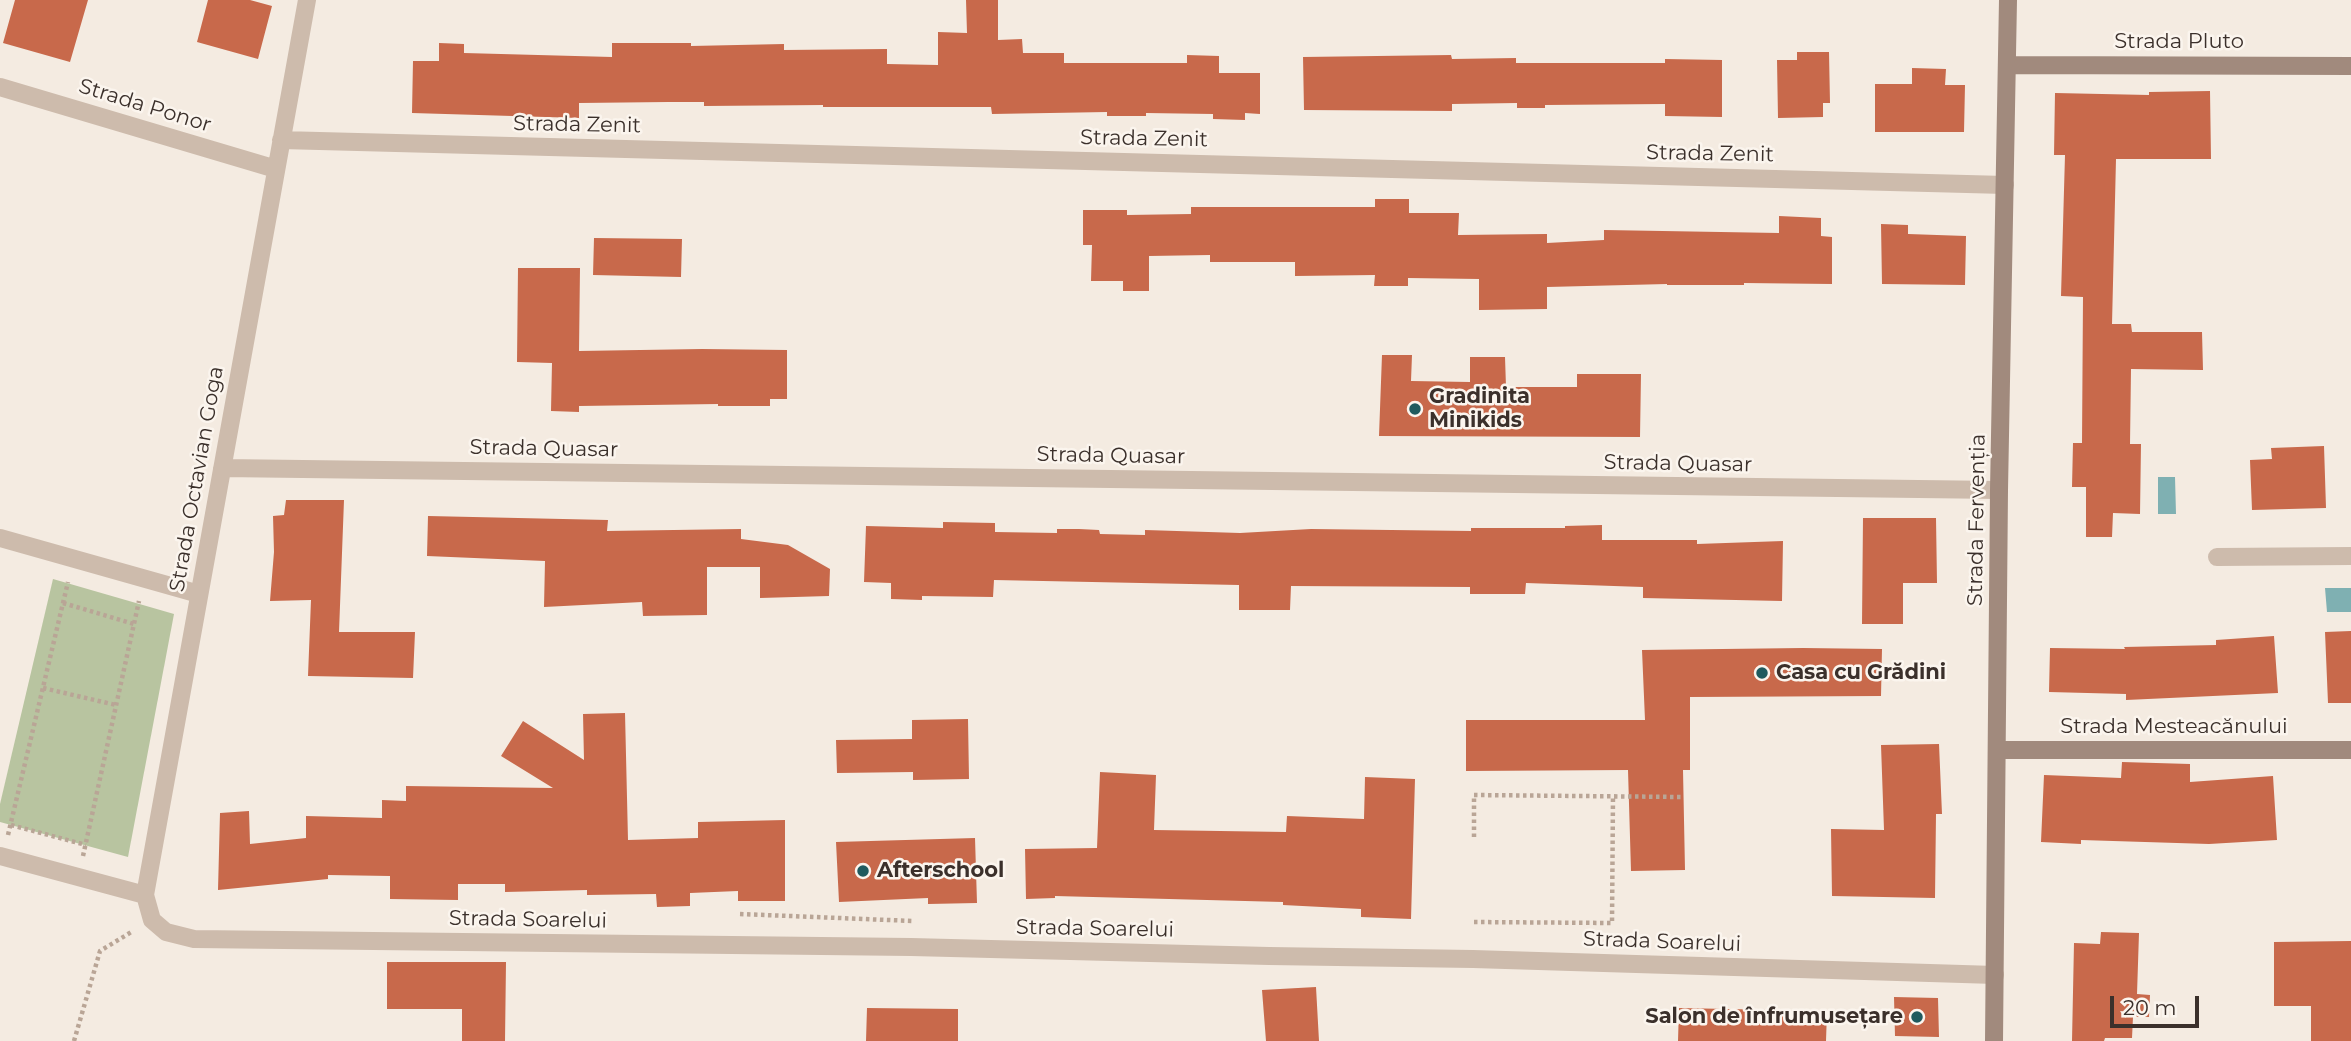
<!DOCTYPE html>
<html>
<head>
<meta charset="utf-8">
<style>
	body { margin:0 }
	#map { position:relative; width:2351px; height:1041px; overflow:hidden; background:#f4ebe1; font-family:Montserrat,sans-serif }
	canvas { display:block }
	.scale { position:absolute; left:2110px; top:996px; width:89px; height:32px; box-sizing:border-box; border:4px solid #3b302b; border-top:0; padding-left:9px; font-size:21px; line-height:24px; white-space:nowrap; color:#3b302b; -webkit-text-stroke:5px #fbf5ee; paint-order:stroke }
</style>
</head>
<body>
<div id="map">
<canvas width="2351" height="1041"></canvas>
<div class="scale">20 m</div>
</div>
<script>
const context = document.querySelector('canvas').getContext('2d');
context.lineJoin = 'round';
function paint(path, color) {
  context.fillStyle = color;
  context.fill(path, 'evenodd');
}
function toPath(rows) {
  const path = new Path2D();
  for (const r of rows) {
    path.moveTo(r[0], r[1]);
    for (let i = 2; i < r.length; i += 2) path.lineTo(r[i], r[i + 1]);
  }
  return path;
}
function trace(path, color, width, dash) {
  context.strokeStyle = color;
  context.lineWidth = width;
  context.lineCap = dash ? 'butt' : 'round';
  context.setLineDash(dash || []);
  context.stroke(path);
}
function drawText(font, color, halo, rows, align = 'center') {
  context.font = font + ' Montserrat,sans-serif';
  context.lineWidth = 5;
  context.setLineDash([]);
  context.textBaseline = 'middle';
  context.strokeStyle = halo;
  context.fillStyle = color;
  for (const [text, x, y, turn = 0] of rows) {
    context.save();
    context.translate(x, y);
    context.rotate((+turn || 0) * Math.PI / 180);
    context.textAlign = isNaN(turn) ? turn : align;
    if (halo) context.strokeText(text, 0, 0);
    context.fillText(text, 0, 0);
    context.restore();
  }
}
paint(toPath([
	[53,579,174,614,128,857,0,822,0,804]
]), '#b8c4a0');
paint(toPath([
	[2158,477,2175,477,2176,514,2158,514],
	[2325,588,2351,588,2351,612,2327,612]
]), '#7fb0b2');
paint(toPath([
	[15,0,88,0,70,62,3,43],
	[208,0,250,0,272,6,258,59,197,42],
	[966,0,998,0,998,40,1022,39,1023,53,1064,53,1064,63,1187,63,1187,55,1219,56,1219,73,1260,73,1260,114,1245,113,1245,120,1213,119,1213,114,1146,113,1146,116,1107,116,1107,112,992,114,991,107,823,107,823,105,704,106,704,102,668,102,579,103,579,118,412,113,413,61,439,61,439,43,464,44,464,53,612,57,612,43,691,43,691,46,784,44,784,50,887,49,887,64,938,65,938,32,967,33],
	[1797,52,1829,52,1830,103,1823,103,1823,117,1778,118,1777,60,1797,60],
	[1451,55,1452,59,1516,58,1516,63,1665,63,1665,59,1722,60,1722,117,1665,116,1665,104,1545,105,1545,108,1517,108,1517,103,1452,104,1452,111,1304,110,1303,57],
	[1912,68,1946,69,1945,85,1965,85,1964,132,1875,132,1875,84,1912,84],
	[2210,91,2211,159,2116,159,2112,324,2131,324,2132,332,2202,332,2203,370,2131,369,2130,444,2141,444,2140,514,2113,513,2112,537,2086,537,2086,487,2072,487,2073,443,2082,443,2083,297,2061,296,2065,155,2054,155,2055,93,2149,95,2149,92],
	[1375,199,1409,199,1409,213,1459,213,1458,235,1547,234,1547,243,1604,240,1604,230,1779,233,1779,216,1821,218,1821,236,1832,237,1832,284,1744,283,1744,285,1667,285,1667,284,1547,287,1547,309,1479,310,1479,279,1408,278,1408,286,1374,286,1375,275,1295,276,1295,262,1210,262,1210,255,1149,256,1149,291,1123,291,1123,281,1091,281,1092,245,1083,245,1083,210,1127,210,1127,215,1191,214,1191,207,1375,207],
	[1881,224,1908,225,1908,234,1966,236,1965,285,1882,284],
	[594,238,682,239,681,277,593,275],
	[518,268,580,268,579,351,702,349,787,350,787,399,770,399,770,406,718,406,718,404,579,406,579,412,551,411,552,363,517,362],
	[1382,355,1412,355,1411,381,1470,382,1470,357,1505,357,1506,387,1577,387,1577,374,1641,374,1640,437,1379,436],
	[2324,446,2326,508,2252,510,2250,460,2272,459,2271,448],
	[286,500,344,500,339,632,415,632,413,678,308,676,311,600,270,601,274,552,273,516,284,515],
	[428,516,608,520,607,531,741,529,741,539,788,545,830,569,829,596,760,598,760,567,707,567,707,615,643,616,642,602,544,607,545,561,427,556],
	[1863,518,1936,518,1937,583,1903,583,1903,624,1862,624],
	[943,522,995,523,995,532,1057,533,1057,529,1079,529,1099,530,1100,534,1145,535,1145,530,1240,533,1311,529,1471,531,1471,528,1565,528,1565,526,1602,525,1602,540,1697,540,1697,544,1783,541,1782,601,1643,598,1643,587,1526,583,1525,594,1470,594,1470,587,1291,586,1290,610,1239,610,1239,585,994,580,993,597,922,596,922,600,891,599,891,583,864,582,866,526,943,528],
	[2351,631,2351,703,2328,703,2325,632],
	[2274,636,2278,693,2126,700,2126,694,2049,692,2050,648,2125,649,2124,647,2216,645,2216,640],
	[1803,648,1882,649,1881,696,1690,697,1690,770,1683,770,1685,870,1631,871,1628,770,1466,771,1466,720,1645,720,1642,650],
	[625,713,628,840,698,838,698,822,785,820,785,901,738,901,738,891,690,893,690,906,657,907,656,894,587,895,587,890,505,892,505,884,458,884,458,900,390,899,390,876,328,875,328,879,218,890,220,813,249,811,250,844,306,838,306,816,382,818,382,800,406,801,406,786,553,788,501,756,523,721,584,760,583,714],
	[968,719,969,779,913,780,913,772,837,773,836,740,912,739,912,720],
	[1939,744,1942,814,1936,814,1935,898,1832,896,1831,829,1884,830,1881,745],
	[2122,762,2190,764,2190,782,2273,776,2277,840,2209,844,2081,840,2081,844,2041,842,2044,775,2121,778],
	[1100,772,1156,775,1154,830,1286,832,1287,816,1364,819,1365,777,1415,779,1411,919,1361,917,1361,909,1283,905,1283,902,1055,896,1055,898,1026,899,1025,849,1097,848],
	[975,838,977,903,928,904,928,898,839,902,836,842],
	[2101,932,2139,933,2137,994,2150,995,2149,1017,2133,1017,2132,1038,2105,1038,2104,1041,2072,1041,2074,943,2100,944],
	[2351,941,2351,1041,2311,1041,2311,1006,2274,1006,2274,942],
	[387,962,506,962,505,1041,462,1041,462,1009,387,1009],
	[1316,987,1319,1041,1266,1041,1262,990],
	[1894,997,1938,998,1939,1037,1895,1036],
	[867,1008,958,1009,958,1041,866,1041],
	[1679,1008,1827,1011,1826,1041,1678,1041]
]), '#c8694b');
trace(toPath([
	[63,603,134,624],
	[43,688,116,705],
	[11,825,86,845],
	[8,835,68,582],
	[1474,837,1474,795,1682,797],
	[83,856,139,601],
	[740,914,913,921],
	[1474,922,1612,923,1613,796],
	[74,1041,100,951,133,931]
]), '#b9a596', 4.5, [3.5, 3.5]);
trace(toPath([
	[2217,557,2351,556]
]), '#cdbbac', 18);
trace(toPath([
	[307,0,145,895,152,920,166,932,194,939,911,947,1269,956,1473,959,1995,975],
	[0,87,276,169],
	[281,140,2005,185],
	[222,468,1999,490],
	[0,538,199,594],
	[0,856,145,895]
]), '#cdbbac', 18);
trace(toPath([
	[2007,65,2351,66],
	[1997,750,2351,750],
	[1994,1041,1999,490,2008,0]
]), '#a18a7d', 18);
for (const [x, y, r, color] of [
	[1415,409,7,"#1f5a5e"],
	[1762,673,7,"#1f5a5e"],
	[863,871,7,"#1f5a5e"],
	[1917,1017,7,"#1f5a5e"]
]) {
  const dot = new Path2D();
  dot.arc(x, y, r, 0, 2 * Math.PI);
  context.fillStyle = color;
  context.fill(dot);
  trace(dot, '#fbf5ee', 2.5);
}
drawText('21px', '#3b302b', '#fbf5ee', [
	["Strada Pluto",2179,42],
	["Strada Ponor",145,106,17],
	["Strada Zenit",577,125,1],
	["Strada Zenit",1144,139,1],
	["Strada Zenit",1710,154,1],
	["Strada Quasar",544,449,1],
	["Strada Quasar",1111,456,1],
	["Strada Quasar",1678,464,1],
	["Strada Octavian Goga",197,479,-80],
	["Strada Fervenția",1977,520,-89],
	["Strada Mesteacănului",2174,727],
	["Strada Soarelui",528,920,1],
	["Strada Soarelui",1095,929,1],
	["Strada Soarelui",1662,942,2]
]);
drawText('bold 21px', '#3b302b', '#fbf5ee', [
	["Gradinita",1429,397],
	["Minikids",1429,421],
	["Casa cu Grădini",1776,673],
	["Afterschool",877,871],
	["Salon de înfrumusețare",1903,1017,"right"]
], 'left');
</script>
</body>
</html>
